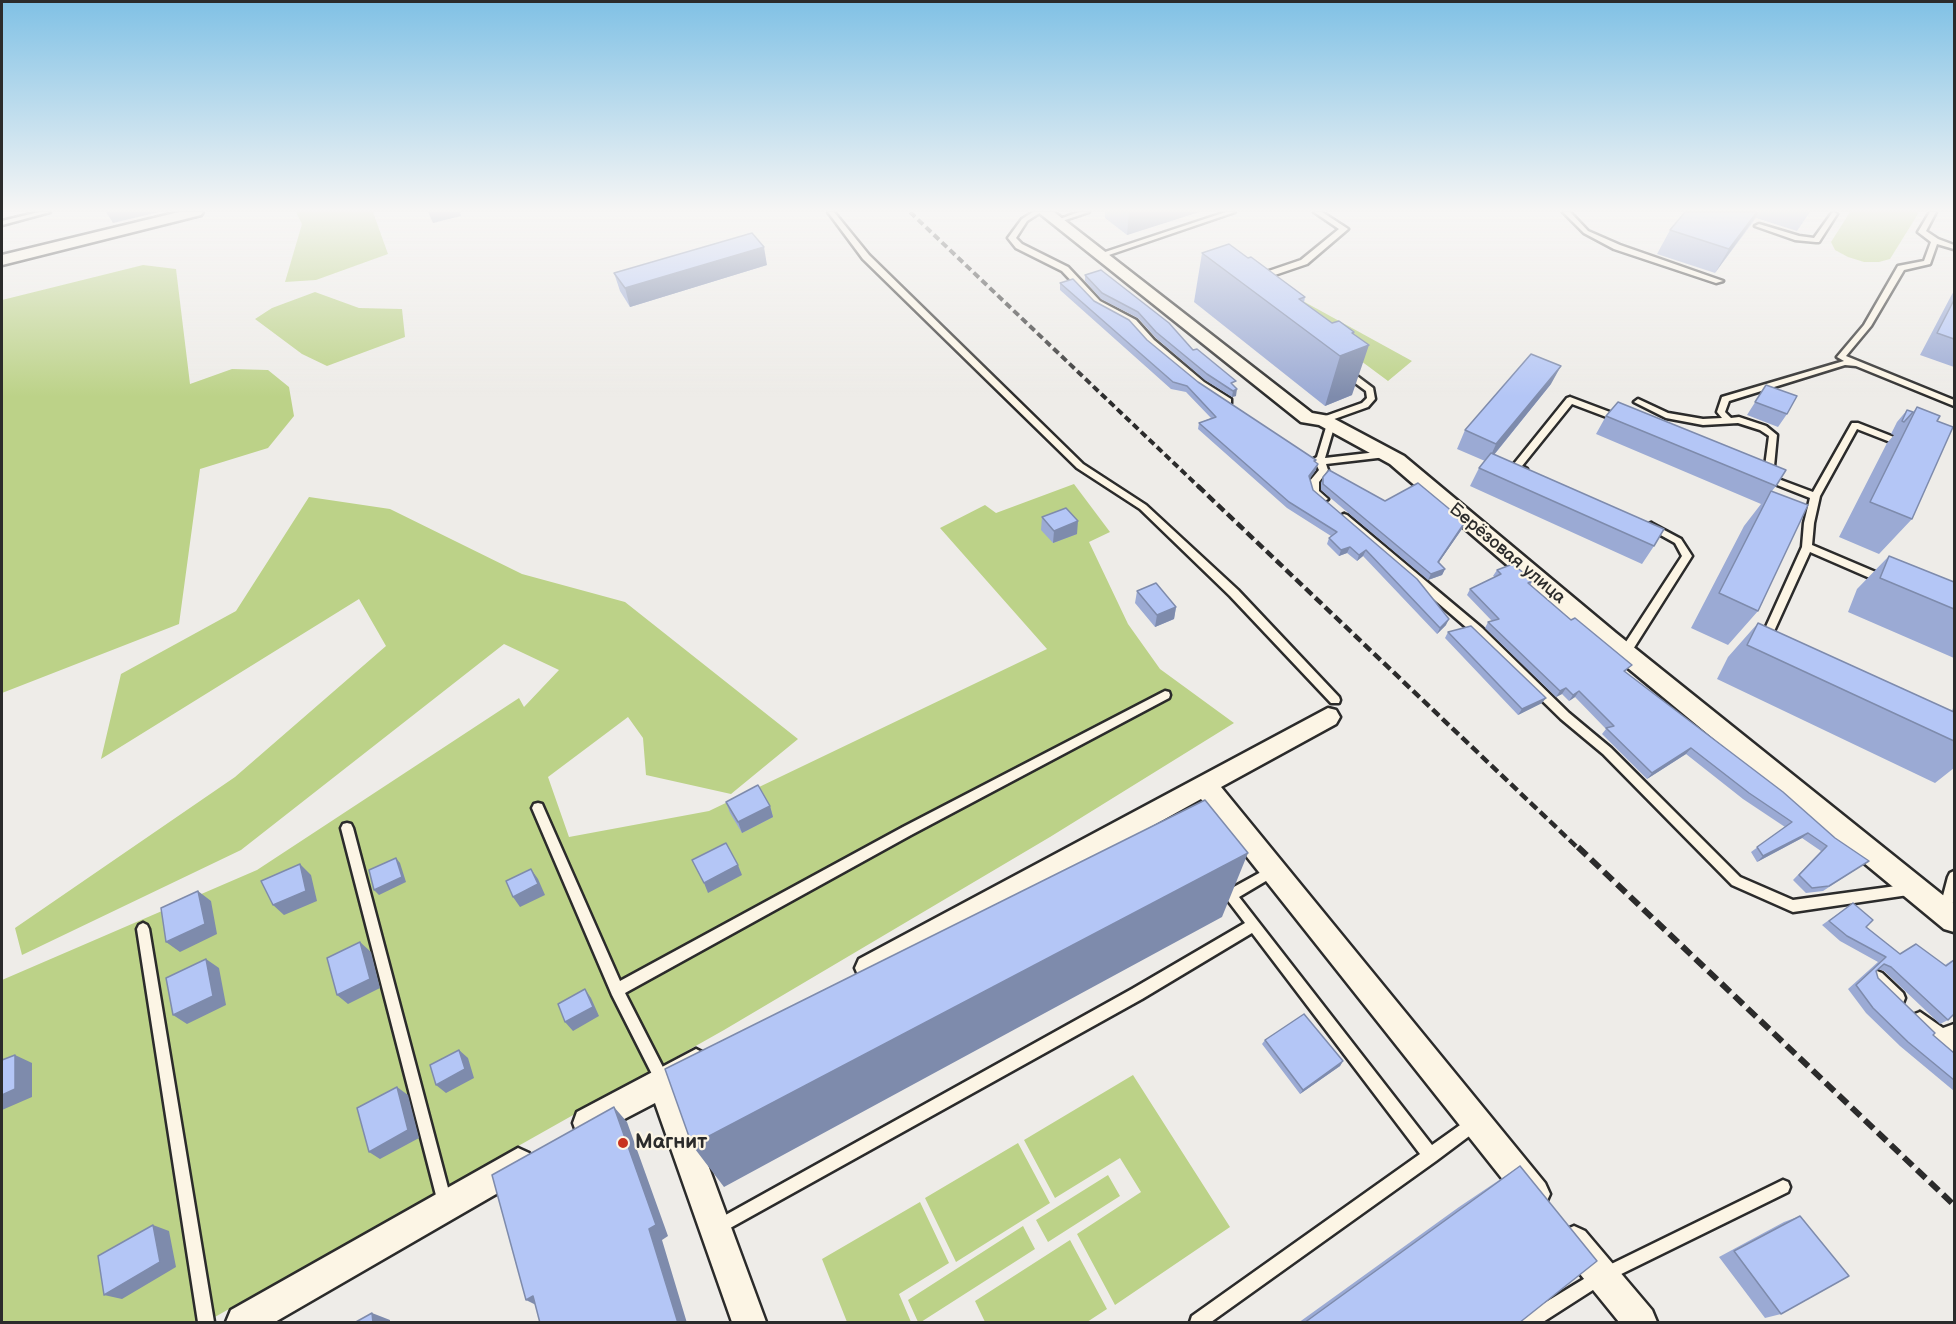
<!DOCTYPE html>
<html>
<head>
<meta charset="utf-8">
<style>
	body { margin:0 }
	#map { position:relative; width:1956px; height:1324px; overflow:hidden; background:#eeece8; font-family:"Balsamiq Sans",sans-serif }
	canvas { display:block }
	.frame { position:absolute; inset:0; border:3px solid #2b2b2b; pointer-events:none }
</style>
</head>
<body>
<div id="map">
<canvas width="1956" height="1324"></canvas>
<div class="frame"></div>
</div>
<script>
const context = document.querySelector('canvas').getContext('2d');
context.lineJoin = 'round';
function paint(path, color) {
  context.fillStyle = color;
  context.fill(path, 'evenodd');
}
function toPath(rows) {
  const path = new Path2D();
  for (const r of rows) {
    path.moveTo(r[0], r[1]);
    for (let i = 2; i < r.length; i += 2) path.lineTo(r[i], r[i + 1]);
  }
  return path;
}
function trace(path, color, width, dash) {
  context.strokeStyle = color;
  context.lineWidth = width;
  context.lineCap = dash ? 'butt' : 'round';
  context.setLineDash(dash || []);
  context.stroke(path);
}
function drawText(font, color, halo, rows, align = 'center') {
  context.font = font + ' "Balsamiq Sans",sans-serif';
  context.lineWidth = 4.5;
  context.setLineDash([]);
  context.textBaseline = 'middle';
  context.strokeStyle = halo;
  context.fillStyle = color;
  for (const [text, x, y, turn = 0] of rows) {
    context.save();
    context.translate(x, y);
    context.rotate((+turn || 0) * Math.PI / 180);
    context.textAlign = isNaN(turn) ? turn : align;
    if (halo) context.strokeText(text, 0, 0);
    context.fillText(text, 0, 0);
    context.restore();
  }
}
paint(toPath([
	[296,212,373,212,388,254,316,280,285,282,302,224],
	[1850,212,1917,212,1918,214,1890,259,1879,262,1864,262,1848,257,1835,250,1831,242],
	[143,265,176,269,190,384,232,369,268,370,289,387,294,416,268,448,200,469,179,624,2,693,2,300],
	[1264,289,1301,300,1412,361,1388,381],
	[315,292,359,308,402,309,405,337,327,366,302,354,255,319,272,308],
	[1074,484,1110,532,1089,542,1128,624,1160,669,1234,723,1050,837,724,1030,206,1322,2,1322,2,980,257,870,519,698,524,707,559,670,504,644,241,850,22,955,15,928,235,777,386,646,359,599,101,759,121,674,236,611,309,497,390,509,522,574,625,602,798,739,731,794,646,775,643,738,628,717,548,777,569,837,709,811,1047,649,940,528,985,505,996,513],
	[1133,1075,1230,1227,1115,1305,1077,1234,1141,1192,1120,1158,1055,1198,1024,1140],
	[1018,1143,1050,1203,956,1262,925,1198],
	[1108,1175,1120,1196,1048,1242,1036,1220],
	[920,1202,949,1263,899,1294,911,1322,847,1322,822,1259],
	[1023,1226,1035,1249,921,1322,918,1322,908,1300],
	[1070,1240,1107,1309,1087,1322,985,1322,975,1301]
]), '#bcd288');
const lane = toPath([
	[39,212,50,212,2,225,2,221,39,212],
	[828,212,834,212,869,255,1083,464,1146,505,1238,590,1339,697,1340,700,1339,703,1331,703,1230,596,1140,509,1077,468,863,259,828,212],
	[1033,212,1041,212,1027,221,1016,238,1022,244,1068,267,1100,301,1136,320,1154,340,1204,382,1231,399,1231,403,1225,403,1198,386,1148,344,1130,324,1094,305,1062,271,1016,248,1008,238,1022,219,1033,212],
	[1079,212,1089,212,1059,222,1054,221,1079,212],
	[1226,212,1235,212,1103,257,1096,255,1226,212],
	[1314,212,1322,212,1348,229,1307,264,1263,279,1257,279,1257,275,1301,260,1339,229,1314,212],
	[1563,212,1570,212,1588,231,1620,245,1723,281,1716,283,1614,249,1584,233,1563,212],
	[1834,212,1837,214,1819,242,1816,242,1795,240,1755,226,1759,224,1799,236,1814,238,1832,213,1834,212],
	[1930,212,1936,212,1926,231,1938,239,1954,245,1954,249,1937,244,1930,264,1904,270,1871,326,1846,356,1954,400,1954,406,1856,366,1845,365,1729,401,1725,412,1731,418,1739,417,1766,426,1777,435,1773,477,1813,492,1852,423,1858,423,1904,441,1905,443,1904,445,1898,445,1857,429,1820,496,1814,523,1812,545,1885,576,1887,579,1885,582,1879,582,1810,552,1770,640,1769,643,1761,643,1760,640,1802,547,1804,523,1810,498,1762,479,1760,477,1764,474,1769,436,1760,430,1738,423,1703,425,1666,418,1634,402,1638,399,1668,413,1703,419,1722,418,1717,412,1722,397,1844,361,1837,357,1864,325,1898,266,1924,261,1931,242,1918,232,1930,212],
	[1343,370,1349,370,1373,388,1375,399,1368,407,1326,422,1320,422,1320,418,1362,403,1367,398,1366,391,1343,374,1343,370],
	[1570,397,1623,417,1624,419,1623,421,1617,421,1572,404,1522,466,1527,469,1528,471,1527,473,1521,473,1513,469,1513,465,1567,398,1570,397],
	[1331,421,1335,424,1325,458,1386,451,1390,454,1386,457,1326,464,1328,470,1319,482,1319,491,1328,499,1323,502,1320,501,1310,492,1309,482,1319,470,1316,464,1312,460,1317,457,1327,424,1331,421],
	[1344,514,1347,515,1482,628,1569,713,1611,748,1740,877,1793,900,1911,884,1915,886,1917,890,1915,894,1793,912,1732,885,1603,754,1561,719,1474,634,1341,519,1339,517,1344,514],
	[1651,523,1681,539,1692,556,1630,654,1626,655,1622,654,1621,651,1622,648,1682,556,1675,543,1648,528,1646,526,1651,523],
	[1165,691,1169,692,1170,695,1169,698,911,835,625,993,670,1081,668,1086,663,1088,658,1086,612,995,532,808,534,804,538,803,542,804,620,981,903,827,1165,691],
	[347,823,351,824,353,828,452,1203,450,1208,445,1210,440,1208,438,1203,341,828,343,824,347,823],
	[1272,866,1276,867,1278,871,1276,875,1239,897,1432,1145,1470,1118,1475,1116,1480,1118,1482,1123,1480,1128,1436,1161,1211,1322,1190,1322,1192,1316,1420,1154,1252,933,1142,999,723,1232,718,1235,713,1232,710,1227,713,1222,1132,989,1245,923,1219,889,1217,885,1219,881,1223,879,1227,881,1232,888,1272,866],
	[1954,871,1954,899,1949,915,1945,917,1941,915,1939,911,1948,877,1950,873,1954,871],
	[143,923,147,925,149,929,214,1322,198,1322,137,929,139,925,143,923],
	[1877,971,1882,973,1903,993,1905,998,1903,1003,1898,1004,1893,1003,1872,981,1870,977,1872,973,1877,971],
	[1920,1012,1943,1028,1954,1024,1954,1053,1949,1051,1915,1024,1913,1019,1915,1014,1920,1012],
	[1783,1180,1788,1182,1790,1187,1788,1192,1607,1281,1543,1322,1521,1322,1523,1316,1597,1271,1783,1180]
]);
const street = toPath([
	[179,212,203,212,201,215,2,265,2,255,179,212],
	[1038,212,1054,212,1312,413,1329,416,1404,456,1616,633,1954,904,1954,932,1944,929,1600,645,1390,464,1319,425,1301,422,1038,212],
	[1328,708,1336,710,1340,717,1336,724,1221,787,1545,1183,1550,1194,1545,1205,1534,1210,1523,1205,1201,799,879,977,869,981,859,977,855,968,859,959,1328,708],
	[696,1049,706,1054,711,1064,706,1074,680,1089,766,1322,732,1322,655,1103,588,1138,577,1134,573,1123,577,1112,696,1049],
	[518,1148,529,1153,534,1164,529,1175,275,1322,226,1322,231,1310,518,1148],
	[1574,1226,1585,1231,1652,1310,1657,1322,1619,1322,1563,1253,1558,1242,1563,1231,1574,1226]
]);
trace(lane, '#2b2b2b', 5);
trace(street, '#2b2b2b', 5);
paint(lane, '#fcf5e5');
paint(street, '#fcf5e5');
trace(toPath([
	[910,212,1199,487]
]), '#2b2b2b', 4, [7, 4]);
trace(toPath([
	[1198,486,1579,849]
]), '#2b2b2b', 4.5, [9, 4.5]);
trace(toPath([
	[1578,847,1954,1205]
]), '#2b2b2b', 6, [12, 6]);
paint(toPath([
	[1105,212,1199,212,1127,235,1105,218],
	[1685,212,1810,212,1797,231,1756,218,1715,273,1657,254,1670,230],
	[1202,253,1248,258,1305,297,1304,303,1332,323,1354,332,1352,395,1325,406,1194,302],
	[767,265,630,307,620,291,614,273],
	[1085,275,1193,350,1235,387,1236,396,1232,397,1205,380,1156,338,1138,318,1101,299,1085,281],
	[1060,283,1094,301,1147,340,1198,382,1316,462,1316,470,1309,479,1313,490,1446,625,1437,634,1363,556,1357,561,1347,553,1339,556,1327,544,1329,538,1331,536,1287,508,1198,429,1199,423,1211,418,1186,392,1171,389,1060,290],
	[1954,291,1954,367,1920,355,1951,296],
	[1551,384,1494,455,1654,546,1642,564,1470,486,1479,468,1485,461,1457,449,1465,430],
	[1766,385,1787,414,1778,427,1747,415],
	[1917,407,1937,421,1912,519,1879,554,1839,537,1887,443,1894,435,1891,434,1897,422,1907,410,1913,412],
	[1606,416,1776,486,1772,491,1758,611,1728,645,1691,628,1744,526,1761,504,1596,434],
	[1323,477,1385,501,1465,522,1462,529,1439,562,1445,569,1442,575,1428,580,1321,490,1321,483],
	[1042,517,1077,534,1053,543,1041,530],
	[1889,556,1954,582,1954,658,1848,612,1857,589],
	[1497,570,1533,581,1530,585,1627,670,1625,672,1835,838,1869,861,1823,891,1806,893,1793,880,1821,851,1802,838,1757,862,1751,852,1785,827,1743,799,1686,754,1647,779,1602,734,1606,729,1575,697,1569,701,1562,694,1556,697,1485,628,1488,622,1492,621,1467,595,1470,589,1495,577,1493,576],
	[1137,591,1176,607,1174,619,1155,627,1135,603],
	[1758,623,1952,711,1954,705,1954,768,1935,783,1717,679,1728,657],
	[1448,632,1542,703,1518,715,1445,638],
	[726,802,770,806,773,817,742,833,730,813],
	[1853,903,1866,927,1900,954,1945,965,1954,959,1954,1014,1948,1020,1940,1024,1884,971,1878,969,1876,971,1878,978,1933,1035,1954,1053,1954,1091,1900,1046,1866,1013,1848,989,1878,962,1840,941,1822,925],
	[1265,1040,1343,1061,1340,1066,1300,1094,1262,1044],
	[1520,1166,1519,1323,1298,1323,1459,1207],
	[1800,1216,1781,1314,1765,1318,1719,1257,1784,1222]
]), '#9baad4');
paint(toPath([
	[106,212,159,212,113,223],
	[428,212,460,212,461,216,433,223],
	[1129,212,1199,212,1127,235],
	[1757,212,1759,212,1715,273,1729,249],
	[764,247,767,265,630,307,625,288],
	[1354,332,1348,353,1369,345,1352,395,1325,406,1340,356,1352,333],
	[1561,366,1551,384,1488,462,1496,444],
	[1237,389,1236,396,1232,397,1233,391],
	[1318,464,1316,470,1307,483,1309,476],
	[1078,521,1077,534,1053,543,1054,531],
	[1465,522,1462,529,1435,568,1438,562],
	[1350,547,1347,553,1339,556,1341,550],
	[1366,550,1363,556,1357,561,1359,555],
	[1445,569,1442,575,1428,580,1431,574],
	[1176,607,1174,619,1155,627,1157,615],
	[1449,619,1446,625,1437,634,1440,628],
	[1566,688,1562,694,1556,697,1560,691],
	[1579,691,1575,697,1569,701,1573,695],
	[1546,698,1542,703,1518,715,1522,709],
	[1691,748,1686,754,1647,779,1652,773],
	[770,806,773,817,742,833,738,822],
	[1808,833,1802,838,1757,862,1763,856],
	[1248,853,1222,917,724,1187,692,1145],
	[396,858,400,863,406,882,379,895,374,890],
	[300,864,311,875,317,901,284,915,273,905],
	[738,865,742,875,708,893,704,883],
	[531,869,538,879,545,895,520,907,513,897],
	[198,891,211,901,217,934,180,952,166,942],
	[360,942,371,952,380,988,348,1004,337,995],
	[206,959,219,968,226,1005,187,1024,173,1015],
	[585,989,591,998,599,1016,573,1031,565,1022],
	[459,1050,468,1058,474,1078,446,1093,436,1085],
	[15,1055,32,1063,32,1097,2,1110,2,1095],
	[1343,1061,1340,1066,1300,1094,1303,1090],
	[397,1087,408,1095,419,1138,380,1159,369,1152],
	[614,1107,627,1122,668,1236,662,1240,687,1323,678,1323,649,1229],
	[153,1225,169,1231,176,1267,122,1299,104,1295],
	[533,1296,544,1309,526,1300],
	[372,1313,390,1320,390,1323,373,1323]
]), '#7e8bac');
const building = toPath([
	[1685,212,1757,212,1729,249,1670,230,1685,212],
	[752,233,764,247,625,288,614,273,752,233],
	[1229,244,1248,258,1251,257,1305,297,1299,299,1332,323,1339,321,1354,332,1352,333,1369,345,1340,356,1202,253,1229,244],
	[1101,270,1169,323,1193,350,1197,349,1236,381,1231,383,1237,389,1233,391,1207,374,1156,332,1138,312,1102,293,1085,275,1101,270],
	[1073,279,1094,301,1129,320,1147,340,1198,382,1316,460,1314,461,1318,464,1309,476,1313,490,1417,579,1449,619,1440,628,1366,550,1359,555,1350,547,1341,550,1329,538,1337,532,1289,502,1199,423,1216,417,1187,386,1173,382,1060,283,1073,279],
	[1954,300,1954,339,1937,333,1954,300],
	[1531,354,1561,366,1496,444,1465,430,1531,354],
	[1766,385,1797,396,1787,414,1755,402,1766,385],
	[1618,402,1786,470,1776,486,1606,416,1618,402],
	[1917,407,1940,416,1937,421,1953,427,1912,519,1870,502,1917,407],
	[1907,410,1913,412,1904,422,1902,421,1907,410],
	[1491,453,1664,529,1654,546,1479,468,1491,453],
	[1329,470,1385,501,1418,483,1465,522,1438,562,1445,569,1431,574,1323,484,1323,477,1329,470],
	[1771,491,1808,505,1758,611,1719,593,1771,491],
	[1066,508,1078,521,1054,531,1042,517,1066,508],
	[1889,556,1954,582,1954,609,1880,578,1889,556],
	[1513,564,1533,581,1528,583,1571,620,1575,618,1632,665,1624,671,1783,792,1835,838,1869,861,1829,886,1812,888,1799,875,1827,846,1808,833,1763,856,1757,847,1792,822,1749,793,1691,748,1652,773,1606,728,1614,726,1579,691,1573,695,1566,688,1560,691,1488,622,1499,619,1470,589,1501,574,1497,570,1513,564],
	[1156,583,1176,607,1157,615,1137,591,1156,583],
	[1758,623,1954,712,1954,741,1747,645,1758,623],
	[1471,626,1546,698,1522,709,1448,632,1471,626],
	[758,785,770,806,738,822,726,802,758,785],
	[1205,800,1248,853,692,1145,665,1069,1205,800],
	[726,843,738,865,704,883,692,860,726,843],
	[396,858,402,877,374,890,369,870,396,858],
	[300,864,306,891,273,905,261,881,300,864],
	[531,869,538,884,513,897,506,881,531,869],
	[198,891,205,924,166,942,161,908,198,891],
	[1853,903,1873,920,1866,927,1900,954,1916,944,1946,966,1954,960,1954,1014,1948,1020,1891,967,1884,964,1876,971,1878,978,1935,1033,1933,1035,1954,1053,1954,1080,1908,1042,1873,1008,1856,985,1886,957,1847,936,1829,921,1853,903],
	[360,942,370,979,337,995,327,958,360,942],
	[206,959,213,996,173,1015,166,978,206,959],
	[585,989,593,1007,565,1022,558,1004,585,989],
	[1304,1014,1343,1061,1303,1090,1265,1040,1304,1014],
	[459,1050,465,1069,436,1085,430,1065,459,1050],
	[15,1055,15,1089,2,1095,2,1060,15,1055],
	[397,1087,408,1130,369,1152,357,1108,397,1087],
	[614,1107,656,1225,649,1229,678,1323,540,1323,533,1296,526,1300,492,1175,614,1107],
	[1520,1166,1597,1261,1519,1323,1304,1323,1520,1166],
	[1800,1216,1849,1276,1781,1314,1734,1251,1800,1216],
	[153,1225,160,1262,104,1295,98,1256,153,1225],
	[372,1313,373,1323,354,1323,372,1313]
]);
paint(building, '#b4c6f6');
trace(building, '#7e8bac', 1.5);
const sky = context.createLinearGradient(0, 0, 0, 397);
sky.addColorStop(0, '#80c1e5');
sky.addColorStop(0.53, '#f7f6f5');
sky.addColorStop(1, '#f7f6f500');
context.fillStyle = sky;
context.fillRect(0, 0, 1956, 397);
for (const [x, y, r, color] of [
	[623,1143,6,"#c8321e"]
]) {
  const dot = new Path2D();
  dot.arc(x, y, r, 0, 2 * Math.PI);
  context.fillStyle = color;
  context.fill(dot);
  trace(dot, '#fcf5e5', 2);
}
drawText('18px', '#2b2b2b', '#fcf5e5', [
	["Берёзовая улица",1507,554,40]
]);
drawText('bold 21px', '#2b2b2b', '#fcf5e5', [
	["Магнит",635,1143]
], 'left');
</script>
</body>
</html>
